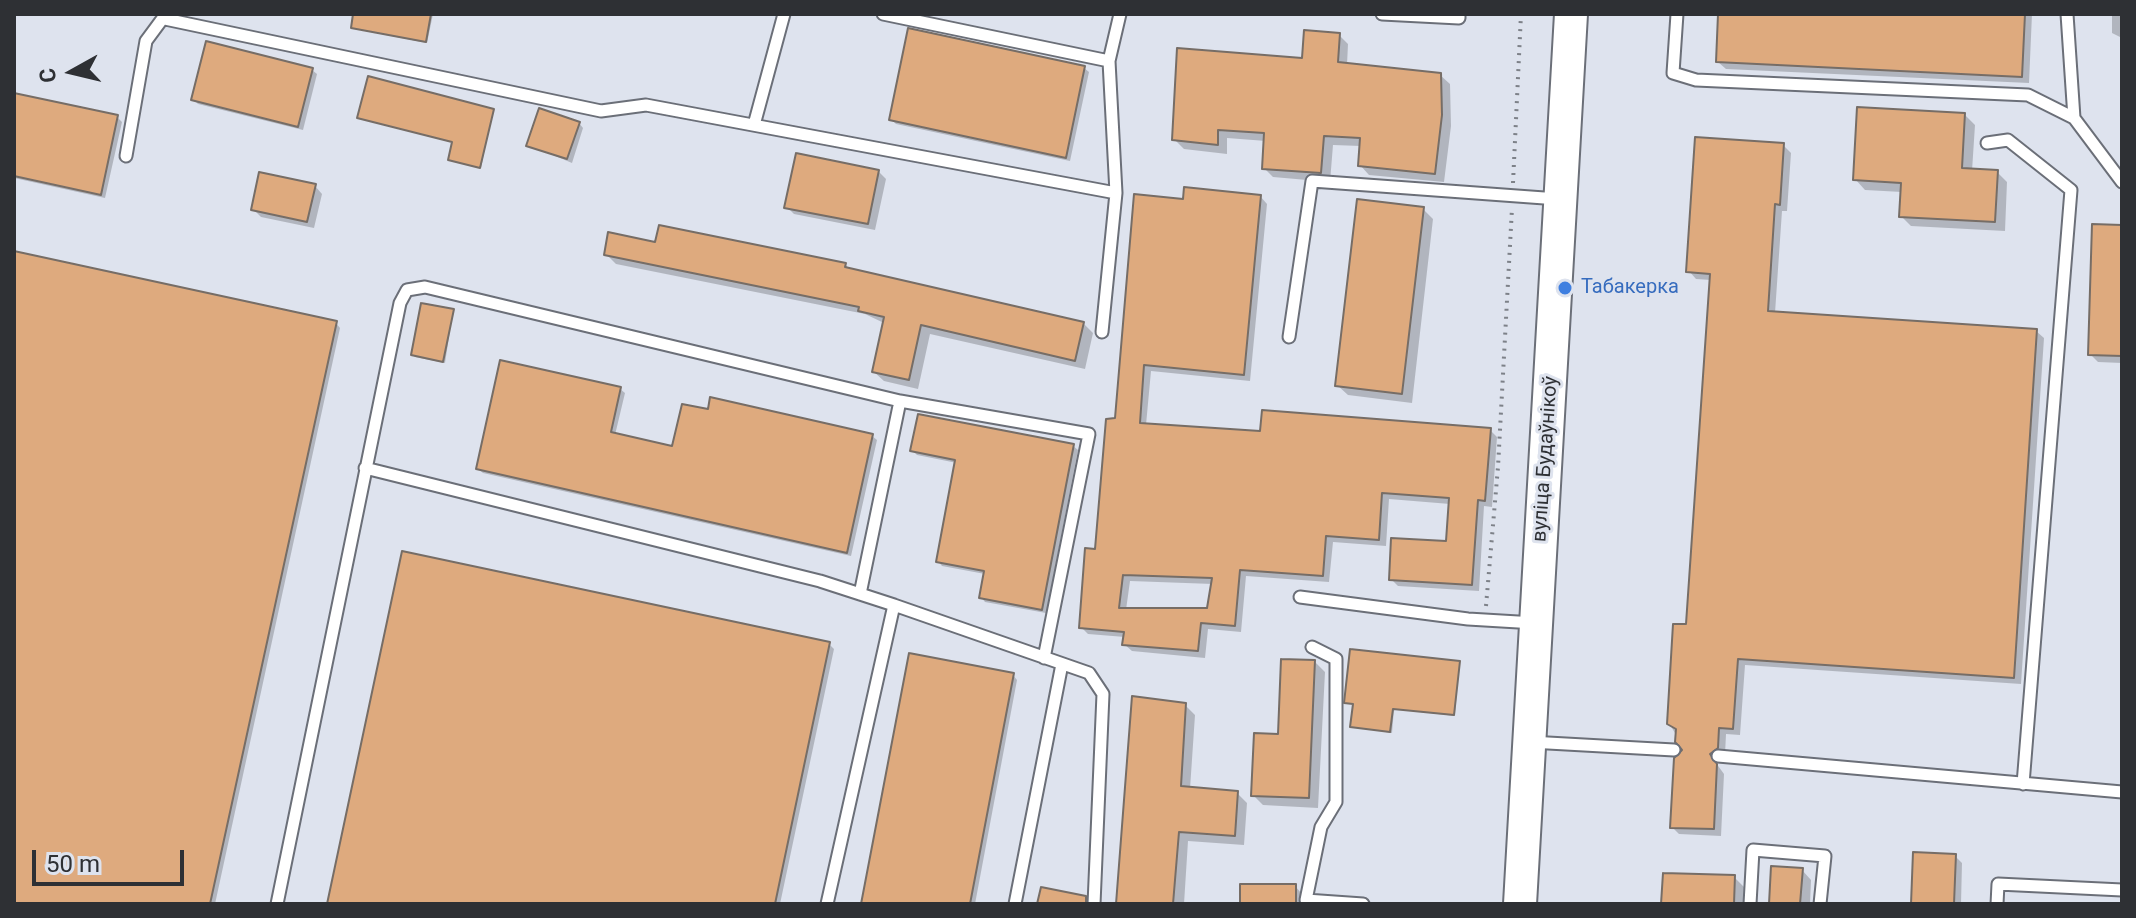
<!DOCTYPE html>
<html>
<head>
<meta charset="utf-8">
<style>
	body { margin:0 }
	#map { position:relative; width:2136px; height:918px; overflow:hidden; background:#dee3ee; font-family:Roboto,sans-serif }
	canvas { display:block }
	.frame { position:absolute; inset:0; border:16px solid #2e3034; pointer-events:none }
	.north { position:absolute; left:32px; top:32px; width:80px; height:80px; -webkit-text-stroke:6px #dee3ee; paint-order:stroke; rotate:262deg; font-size:22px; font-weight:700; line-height:32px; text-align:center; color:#2e3034 }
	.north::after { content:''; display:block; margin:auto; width:28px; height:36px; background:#2e3034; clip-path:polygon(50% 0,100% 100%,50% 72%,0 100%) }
	.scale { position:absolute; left:32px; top:850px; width:152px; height:36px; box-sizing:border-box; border:4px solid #2e3034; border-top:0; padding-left:10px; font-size:24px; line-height:28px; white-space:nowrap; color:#2e3034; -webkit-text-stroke:6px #dee3ee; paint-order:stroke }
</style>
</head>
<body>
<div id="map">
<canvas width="2136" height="918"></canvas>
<div class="frame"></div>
<div class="north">С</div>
<div class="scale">50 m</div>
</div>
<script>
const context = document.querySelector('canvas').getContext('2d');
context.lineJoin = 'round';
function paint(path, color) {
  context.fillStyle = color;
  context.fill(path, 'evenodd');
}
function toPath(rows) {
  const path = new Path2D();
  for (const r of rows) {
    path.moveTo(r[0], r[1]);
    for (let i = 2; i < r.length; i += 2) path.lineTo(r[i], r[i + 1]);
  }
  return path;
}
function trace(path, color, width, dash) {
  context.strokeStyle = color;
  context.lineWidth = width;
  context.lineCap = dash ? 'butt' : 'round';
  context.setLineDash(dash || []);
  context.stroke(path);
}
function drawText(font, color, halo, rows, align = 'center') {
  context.font = font + ' Roboto,sans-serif';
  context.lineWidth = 6;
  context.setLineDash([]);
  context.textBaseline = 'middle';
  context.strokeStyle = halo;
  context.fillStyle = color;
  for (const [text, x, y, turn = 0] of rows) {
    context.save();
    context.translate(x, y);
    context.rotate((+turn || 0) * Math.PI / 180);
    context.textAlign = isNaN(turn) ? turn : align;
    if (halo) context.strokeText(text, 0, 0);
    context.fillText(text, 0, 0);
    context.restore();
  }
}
paint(toPath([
	[355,14,433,14,427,43,355,29],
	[1720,14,2032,14,2029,83,1726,69,1718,62],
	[2112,14,2122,14,2122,38,2112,33],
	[1339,35,1348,44,1347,65,1440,75,1450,84,1451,126,1444,182,1369,175,1360,165,1361,146,1333,145,1330,182,1273,177,1264,168,1266,141,1227,138,1227,154,1184,149,1174,139,1304,60],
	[1084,68,1089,72,1070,161,896,124,891,119],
	[312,70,317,74,303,130,198,104,193,99],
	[14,95,117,117,122,122,105,198,14,178],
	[493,110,481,168,452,161,454,143,361,119],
	[1965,115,1975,125,1972,171,1997,172,2007,182,2005,231,1911,226,1901,216,1902,192,1865,190,1855,179],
	[579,123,583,128,572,163,529,145],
	[1783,145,1791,153,1787,211,1782,211,1775,313,2036,331,2044,338,2021,684,1745,665,1740,735,1726,734,1725,755,1716,763,1724,774,1721,836,1679,834,1672,827,1685,750,1669,723,1688,627,1711,280,1696,279,1689,271],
	[878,171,886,179,875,230,794,214,787,207],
	[315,186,322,194,314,228,261,217,253,209],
	[1260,196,1267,204,1250,381,1151,371,1146,425,1262,433,1490,430,1497,437,1492,507,1484,506,1479,591,1398,586,1391,579,1448,543,1450,504,1389,499,1386,546,1333,542,1329,582,1246,576,1241,632,1208,629,1205,658,1132,651,1124,644,1125,637,1088,634,1081,627,1117,420,1185,201],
	[1130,581,1213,584,1208,610,1126,610],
	[1423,209,1433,219,1412,403,1348,395,1337,385],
	[2122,227,2122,363,2098,362,2090,354],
	[657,244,845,264,850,270,1084,324,1093,333,1085,369,930,334,918,389,884,381,874,372,884,323,865,314,616,264,606,254],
	[14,253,336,323,340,328,215,904,14,904],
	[453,311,445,363,415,357,413,355],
	[620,389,625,393,615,435,674,448,872,436,877,440,851,556,483,473,478,469],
	[1073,446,1078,450,1046,613,985,602,981,597,985,574,942,566,938,561,957,463,917,455,913,451],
	[829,644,834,649,780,904,329,904],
	[1315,662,1325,672,1318,808,1263,805,1253,795],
	[1459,663,1455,716,1394,709,1392,733,1352,727,1354,705,1347,703],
	[1013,675,1017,680,975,904,863,904],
	[1185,705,1195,715,1190,789,1237,793,1247,803,1244,845,1188,841,1184,904,1118,904],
	[1955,856,1962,863,1961,904,1913,904],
	[1802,870,1811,880,1810,904,1771,904],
	[1734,877,1744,887,1743,904,1663,904],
	[1295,886,1302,894,1302,904,1242,904]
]), '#0003');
const building = toPath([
	[353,14,431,14,426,42,351,28,353,14],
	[1718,14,2025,14,2022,77,1716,62,1718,14],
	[908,28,1085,66,1066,158,889,120,908,28],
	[1304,30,1340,33,1338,62,1441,73,1442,115,1435,174,1358,166,1360,138,1324,136,1321,173,1262,169,1264,133,1218,130,1218,145,1172,140,1177,48,1302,58,1304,30],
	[206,41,313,68,298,127,191,100,206,41],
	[368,76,494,109,480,168,448,160,452,142,357,118,368,76],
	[14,93,118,115,101,195,14,176,14,93],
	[1857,107,1965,113,1962,168,1998,170,1995,222,1899,217,1901,183,1853,180,1857,107],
	[539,108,580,122,567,159,526,146,539,108],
	[1695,137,1784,143,1780,205,1775,204,1768,311,2037,329,2014,678,1738,659,1733,729,1719,728,1718,748,1710,754,1717,764,1714,829,1670,828,1674,758,1682,750,1675,742,1676,729,1667,724,1673,624,1686,624,1710,274,1686,272,1695,137],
	[796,153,879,170,868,224,784,208,796,153],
	[259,172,316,184,307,222,251,210,259,172],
	[1184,187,1261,195,1244,375,1144,365,1140,423,1260,431,1262,410,1491,428,1485,501,1478,500,1472,585,1389,580,1391,538,1446,541,1449,498,1382,493,1379,540,1326,536,1323,576,1240,570,1235,626,1201,623,1198,651,1122,645,1124,632,1079,628,1085,548,1095,549,1106,419,1115,418,1134,194,1183,199,1184,187],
	[1123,575,1212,578,1207,608,1119,608,1123,575],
	[1357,199,1424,207,1402,394,1335,386,1357,199],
	[2092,224,2122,225,2122,356,2088,355,2092,224],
	[659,225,846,263,845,267,1084,322,1075,361,921,325,909,380,872,372,884,317,858,311,859,307,604,255,608,232,655,242,659,225],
	[14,251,337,321,210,904,14,904,14,251],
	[421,303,454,309,443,362,411,355,421,303],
	[500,360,621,387,611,432,672,446,682,404,708,409,710,397,873,434,847,553,476,469,500,360],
	[918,414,1074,444,1042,610,979,598,984,571,936,562,955,460,910,451,918,414],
	[402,551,830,642,775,904,327,904,402,551],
	[1350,649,1460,661,1454,715,1393,709,1390,732,1350,727,1353,704,1344,703,1350,649],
	[909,653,1014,673,970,904,861,904,909,653],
	[1281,659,1315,660,1309,798,1251,796,1254,733,1278,734,1281,659],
	[1132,696,1186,703,1181,786,1238,791,1235,836,1179,832,1173,904,1116,904,1132,696],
	[1913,852,1956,854,1954,904,1911,904,1913,852],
	[1771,866,1803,868,1800,904,1769,904,1771,866],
	[1663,873,1735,875,1734,904,1661,904,1663,873],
	[1240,884,1296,884,1296,904,1240,904,1240,884],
	[1041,887,1086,896,1086,904,1037,904,1041,887]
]);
paint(building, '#deaa7e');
trace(building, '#766d66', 2);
const lane = toPath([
	[883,14,1109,61],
	[1382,14,1459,18,1459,14],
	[1677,14,1673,73,1696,80,2028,95,2074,118,2067,14],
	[165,19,601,111,646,105,1116,193],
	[2074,118,2122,182],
	[754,125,784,14],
	[1987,143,2008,140,2071,190,2023,784],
	[126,156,146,41,166,14],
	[1102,332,1116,193,1109,61,1120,14],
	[1289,337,1312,181,1558,199],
	[365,468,820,581,894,605,827,904],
	[860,594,900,401],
	[1300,597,1468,619,1535,623],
	[894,605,1089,673,1103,694,1094,904],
	[1312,647,1336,659,1336,802,1321,827,1306,900,1363,904],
	[1530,742,1674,750],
	[1718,756,2122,792],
	[277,904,400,303,407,290,425,287,900,401,1089,434,1044,658],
	[1015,904,1062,664],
	[1750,904,1753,850,1825,856,1820,904],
	[1997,904,1998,884,2122,890]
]);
const secondary = toPath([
	[1520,904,1571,14]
]);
trace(lane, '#6b6f78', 15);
trace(secondary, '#6b6f78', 36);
trace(toPath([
	[1513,183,1521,14],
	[1486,606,1498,467,1512,208]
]), '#7d8188', 4, [2, 6]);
trace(lane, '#fff', 11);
trace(secondary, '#fff', 32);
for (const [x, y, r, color] of [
	[1565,288,8,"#3f7fe0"]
]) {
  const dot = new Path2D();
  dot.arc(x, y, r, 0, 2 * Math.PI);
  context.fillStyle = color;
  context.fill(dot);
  trace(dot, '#dee3ee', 3);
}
drawText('20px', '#366cbe', '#dee3ee', [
	["Табакерка",1581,288]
], 'left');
drawText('20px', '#2e3034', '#dee3ee', [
	["вуліца Будаўнікоў",1546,459,-86]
]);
</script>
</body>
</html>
